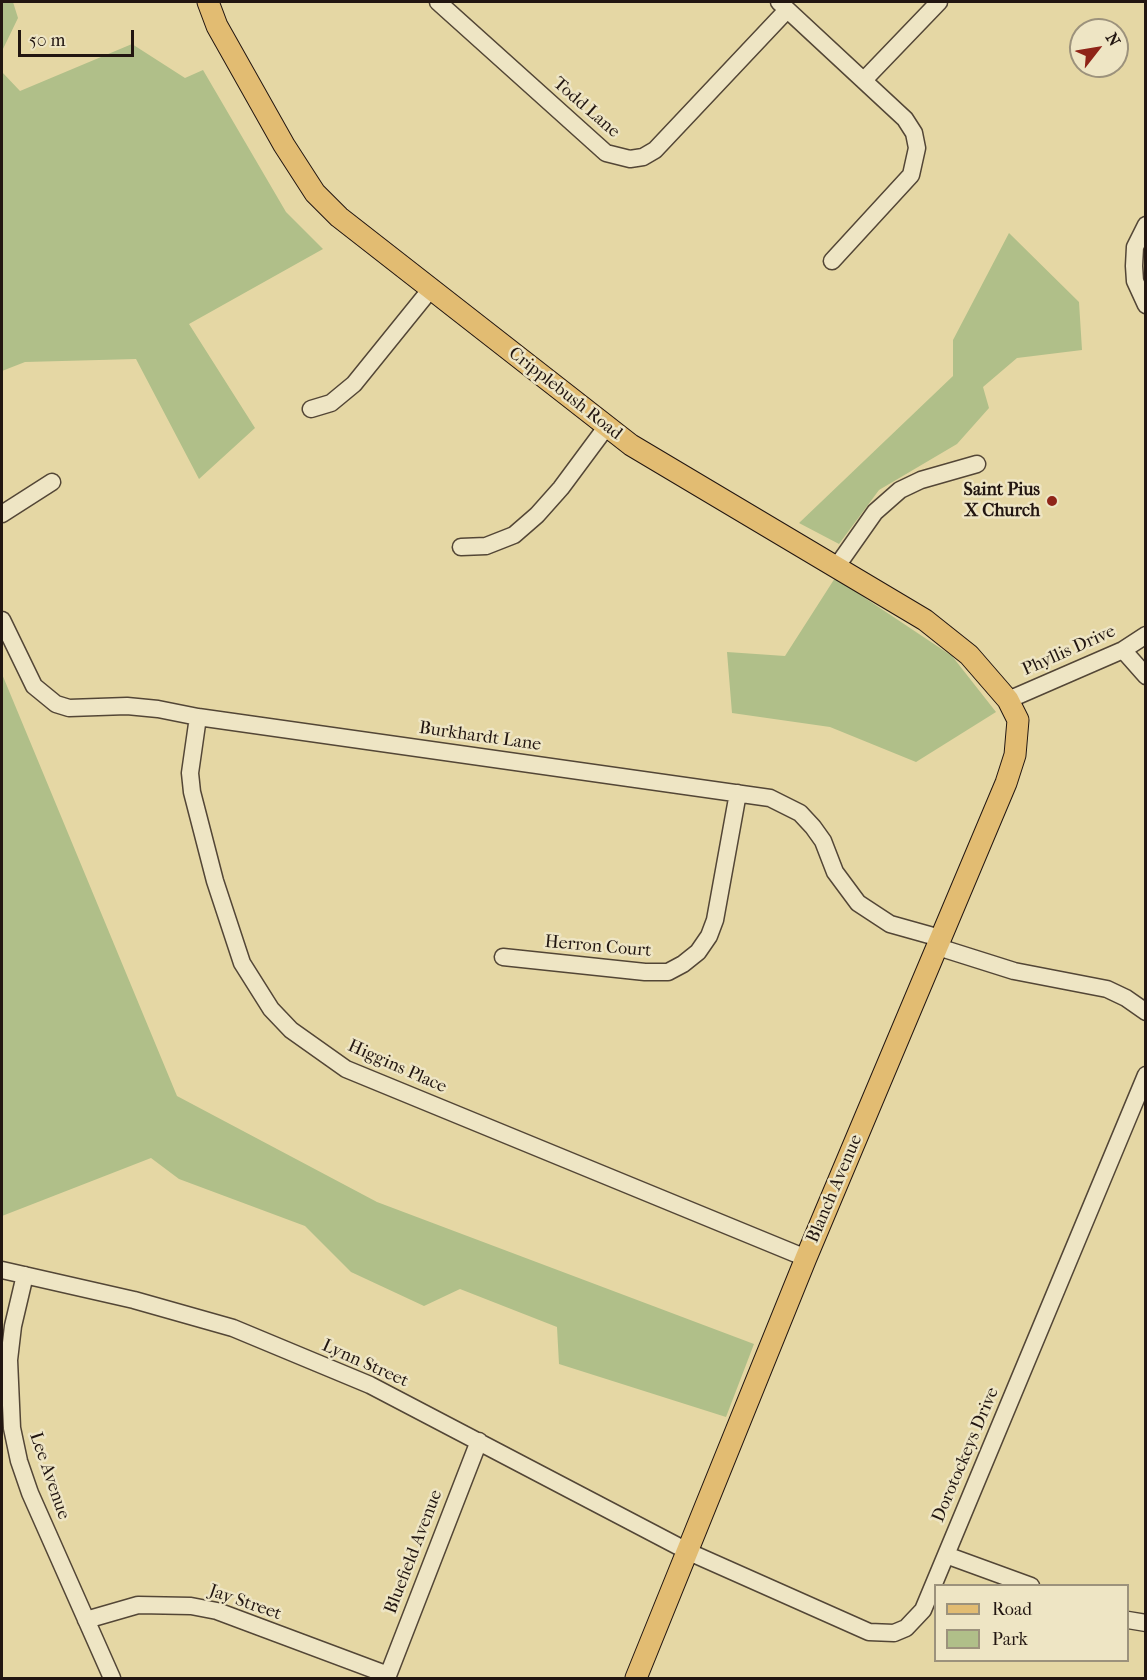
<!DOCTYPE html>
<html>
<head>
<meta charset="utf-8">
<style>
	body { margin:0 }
	#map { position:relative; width:1147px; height:1680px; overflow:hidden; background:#e5d7a4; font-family:"IM FELL French Canon",serif }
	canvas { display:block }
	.frame { position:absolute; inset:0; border:3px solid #221611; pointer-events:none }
	.legend { position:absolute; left:934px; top:1584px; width:195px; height:78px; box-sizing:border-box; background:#eee5c4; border:2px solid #9c927c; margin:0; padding:8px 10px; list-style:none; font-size:18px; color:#221611 }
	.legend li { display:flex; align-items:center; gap:12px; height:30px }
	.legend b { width:30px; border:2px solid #9c927c }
	.north { position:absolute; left:1069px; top:18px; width:60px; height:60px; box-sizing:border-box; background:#eee5c4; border:2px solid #9c927c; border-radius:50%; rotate:59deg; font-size:16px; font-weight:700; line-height:24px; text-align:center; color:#221611 }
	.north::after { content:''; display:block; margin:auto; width:21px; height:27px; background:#8f2418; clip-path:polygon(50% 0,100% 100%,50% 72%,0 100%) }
	.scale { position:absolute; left:18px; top:30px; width:116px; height:27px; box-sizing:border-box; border:3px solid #221611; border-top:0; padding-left:8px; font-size:18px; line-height:21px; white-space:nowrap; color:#221611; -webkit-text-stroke:4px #eee5c4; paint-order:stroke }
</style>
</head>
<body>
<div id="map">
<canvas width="1147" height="1680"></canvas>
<div class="frame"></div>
<ul class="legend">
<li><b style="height:8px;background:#e2bc72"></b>Road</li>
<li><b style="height:16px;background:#b0bf89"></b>Park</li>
</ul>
<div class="north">N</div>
<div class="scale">50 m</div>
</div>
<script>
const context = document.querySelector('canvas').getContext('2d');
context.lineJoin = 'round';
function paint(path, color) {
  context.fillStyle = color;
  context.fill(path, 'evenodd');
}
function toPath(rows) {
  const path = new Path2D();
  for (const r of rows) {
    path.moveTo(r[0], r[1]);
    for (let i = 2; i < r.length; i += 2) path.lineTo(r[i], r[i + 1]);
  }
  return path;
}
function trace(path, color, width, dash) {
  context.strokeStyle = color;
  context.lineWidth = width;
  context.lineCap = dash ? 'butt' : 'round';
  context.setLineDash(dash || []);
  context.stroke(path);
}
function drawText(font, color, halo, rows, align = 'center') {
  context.font = font + ' "IM FELL French Canon",serif';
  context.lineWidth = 5;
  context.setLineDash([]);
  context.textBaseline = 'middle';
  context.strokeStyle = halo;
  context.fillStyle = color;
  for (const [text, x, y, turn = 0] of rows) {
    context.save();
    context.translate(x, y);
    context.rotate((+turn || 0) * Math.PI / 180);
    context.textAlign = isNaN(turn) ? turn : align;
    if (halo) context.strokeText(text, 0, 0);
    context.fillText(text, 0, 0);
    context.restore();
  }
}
paint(toPath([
	[2,2,13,2,18,18,2,51],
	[132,44,185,78,203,70,286,212,323,249,189,324,255,428,199,479,136,359,25,362,2,371,2,72,20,91],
	[1009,233,1079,302,1082,350,1017,358,983,387,989,408,957,444,879,490,839,544,799,523,953,376,953,340],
	[835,578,952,656,996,712,916,762,830,727,732,713,727,652,785,656],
	[2,674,177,1096,377,1202,754,1344,726,1417,559,1364,557,1327,460,1289,424,1306,351,1272,305,1226,179,1179,151,1158,2,1216]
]), '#b0bf89');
const minor = toPath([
	[438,2,606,153,630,159,643,157,655,150,787,10],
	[779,2,905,119,914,133,917,148,911,175,832,261],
	[864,80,939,2],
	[1146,225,1135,247,1134,266,1135,281,1146,305],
	[311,409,331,403,354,384,430,290],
	[2,514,52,482],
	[461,547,486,546,514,535,537,515,561,488,607,426],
	[837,566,875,512,900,490,921,480,977,464],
	[2,620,34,686,56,704,69,708,127,706,158,709,198,717,770,798,800,813,813,827,823,841,835,872,858,903,890,924,940,938],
	[1123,650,1146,676],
	[1008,700,1123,650,1146,635],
	[198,717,190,773,192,792,215,881,242,963,271,1009,291,1030,346,1069,806,1258],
	[938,947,1014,971,1107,989,1126,998,1146,1012],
	[503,957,645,972,668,972,683,964,698,952,709,936,715,920,738,793],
	[2,1270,134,1300,233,1328,370,1385,689,1552,869,1632,894,1633,906,1628,923,1610,1146,1075],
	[25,1275,13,1326,9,1360,12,1428,19,1461,30,1493,112,1678],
	[946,1555,1031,1586],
	[86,1620,138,1605,191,1606,217,1611,388,1675],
	[1128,1620,1146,1623],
	[387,1678,479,1441]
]);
const major = toPath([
	[208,2,217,26,284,145,315,193,339,217,631,445,925,620,969,655,1008,700,1018,720,1015,755,1006,783,806,1258,636,1678]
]);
trace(minor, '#534636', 19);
trace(major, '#221611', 23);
trace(minor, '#eee5c4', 16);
trace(major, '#e2bc72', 21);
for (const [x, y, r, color] of [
	[1052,501,6,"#8f2418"]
]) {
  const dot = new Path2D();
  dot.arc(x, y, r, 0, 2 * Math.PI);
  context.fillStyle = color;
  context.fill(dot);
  trace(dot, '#eee5c4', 2);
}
drawText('18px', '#221611', '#eee5c4', [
	["Todd Lane",586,108,41],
	["Cripplebush Road",565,394,38],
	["Phyllis Drive",1069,651,-24],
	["Burkhardt Lane",480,737,8],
	["Herron Court",598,947,5],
	["Higgins Place",397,1067,24],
	["Blanch Avenue",835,1189,-67],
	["Lynn Street",365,1364,24],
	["Dorotockeys Drive",966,1455,-67],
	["Lee Avenue",49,1476,71],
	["Bluefield Avenue",414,1552,-69],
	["Jay Street",245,1603,19]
]);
drawText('bold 18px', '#221611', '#eee5c4', [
	["Saint Pius",1040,491],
	["X Church",1040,512]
], 'right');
</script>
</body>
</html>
